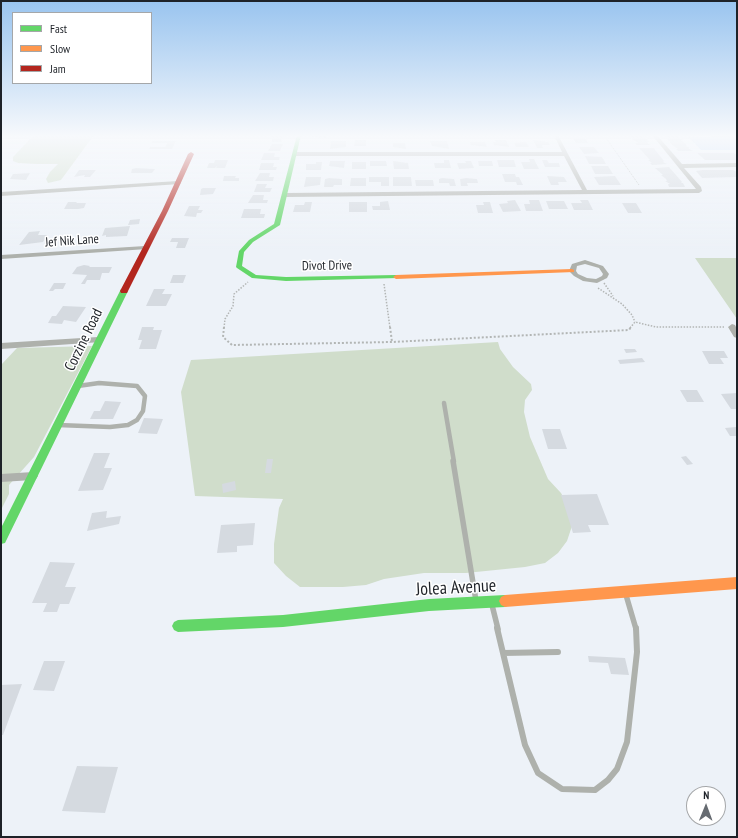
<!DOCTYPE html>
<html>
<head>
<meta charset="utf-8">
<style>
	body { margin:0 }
	#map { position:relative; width:738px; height:838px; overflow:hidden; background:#edf2f8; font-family:"PT Sans Narrow",sans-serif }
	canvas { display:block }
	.frame { position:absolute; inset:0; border:2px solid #1e2228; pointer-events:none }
	.legend { position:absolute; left:12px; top:12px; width:140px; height:72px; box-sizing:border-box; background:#fff; border:1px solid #a5a7a9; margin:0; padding:5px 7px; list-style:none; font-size:12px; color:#1e2228 }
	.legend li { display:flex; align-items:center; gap:8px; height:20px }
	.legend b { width:20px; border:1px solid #a5a7a9 }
	.north { position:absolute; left:686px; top:786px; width:40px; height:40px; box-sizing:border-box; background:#fff; border:1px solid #a5a7a9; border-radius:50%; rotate:1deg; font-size:11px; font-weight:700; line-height:16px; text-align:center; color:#1e2228 }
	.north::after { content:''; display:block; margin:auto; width:14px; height:18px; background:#666b71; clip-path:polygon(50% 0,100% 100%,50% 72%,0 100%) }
</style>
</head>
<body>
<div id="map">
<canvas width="738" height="838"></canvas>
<div class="frame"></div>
<ul class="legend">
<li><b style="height:5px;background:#63d668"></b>Fast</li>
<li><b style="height:5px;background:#ff974d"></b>Slow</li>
<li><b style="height:5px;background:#b3261e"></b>Jam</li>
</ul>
<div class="north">N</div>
</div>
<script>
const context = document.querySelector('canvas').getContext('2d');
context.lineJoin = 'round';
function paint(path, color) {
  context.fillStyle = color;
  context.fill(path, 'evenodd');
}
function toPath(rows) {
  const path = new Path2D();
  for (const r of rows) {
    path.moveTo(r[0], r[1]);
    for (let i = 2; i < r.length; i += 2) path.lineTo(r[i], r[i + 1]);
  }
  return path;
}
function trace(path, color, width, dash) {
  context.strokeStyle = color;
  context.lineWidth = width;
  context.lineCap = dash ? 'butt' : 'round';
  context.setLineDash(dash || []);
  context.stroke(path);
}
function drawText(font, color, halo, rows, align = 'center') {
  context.font = font + ' "PT Sans Narrow",sans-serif';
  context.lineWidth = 3;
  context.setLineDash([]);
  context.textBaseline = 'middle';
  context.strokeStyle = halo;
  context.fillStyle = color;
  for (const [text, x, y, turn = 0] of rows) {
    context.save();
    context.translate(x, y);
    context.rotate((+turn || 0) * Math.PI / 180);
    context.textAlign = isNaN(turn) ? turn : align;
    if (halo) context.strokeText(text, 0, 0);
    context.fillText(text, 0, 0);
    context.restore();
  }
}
paint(toPath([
	[34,135,94,135,61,180,48,183,46,179,50,172,58,164,36,164,18,163,13,161,13,157],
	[695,258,737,258,737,319],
	[498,342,500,349,513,367,531,384,532,390,525,400,524,412,530,437,548,479,561,493,570,509,572,526,567,541,558,553,545,563,525,567,466,573,424,573,384,579,366,585,343,587,300,587,286,576,274,563,274,544,279,508,283,499,195,496,181,392,191,360],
	[92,346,34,457,9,485,9,494,1,510,1,365,17,348]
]), '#d0ddcb');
paint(toPath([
	[737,136,737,150,701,150,689,137]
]), '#c4dcfa');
paint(toPath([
	[271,135,285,135,281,139,282,142,272,142,272,139,268,139],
	[313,135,326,135,326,138,312,137],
	[631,135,643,135,649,142,647,143,651,145,637,145,635,143,638,143,632,139],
	[665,135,679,136,679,138,683,140,681,140,687,145,686,146,690,148,688,148,693,151,678,151,676,149,678,149,672,145],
	[573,138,585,138,588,143,576,143],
	[355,140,366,140,366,146,354,146],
	[495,140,506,140,509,147,494,145,493,142,496,142],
	[533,140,548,142,550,145,542,145,543,148,537,148],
	[153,141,176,141,172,149,149,149,150,147,165,147,167,143,151,143],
	[331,141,346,141,346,147,330,149],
	[430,141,447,141,449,149,432,146],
	[470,142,485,142,487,147,471,145],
	[526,142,529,147,516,147,514,143],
	[393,143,405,143,406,149,393,147],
	[272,144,283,144,280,151,268,151],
	[579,147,594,147,599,153,584,154],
	[639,148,654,148,656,151,654,151,656,151,664,161,663,162,667,164,652,165,650,163,652,163,648,160,650,160],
	[264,153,275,153,274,157,280,157,279,160,261,160],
	[697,153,734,153,737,155,737,160,705,160],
	[585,156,602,157,606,164,589,164],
	[529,159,534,159,539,169,524,169,521,162,530,162],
	[215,160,228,160,225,168,216,168,217,166,215,168,207,168,209,163,214,163],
	[444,160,449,160,451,168,435,168,434,163,444,163],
	[497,160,514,160,516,167,499,167],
	[542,160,547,160,549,163,559,163,560,167,545,167],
	[330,161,345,161,344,168,329,166],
	[370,161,386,161,387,166,370,166],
	[393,161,408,163,409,169,394,169],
	[465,161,471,161,474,168,459,169,457,163,466,163],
	[478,161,492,161,493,166,479,166],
	[316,162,322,162,321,170,306,170,306,164,316,164],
	[352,162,366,162,366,169,352,169],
	[261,163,274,163,273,167,277,167,276,170,259,170],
	[591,166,608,166,613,174,595,174],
	[669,167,682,182,681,183,683,183,685,187,669,187,668,184,670,184,665,181,667,181,666,179,661,175,663,175,655,168],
	[136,168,155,169,152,173,131,173,132,169],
	[79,170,96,170,90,177,84,177,85,175,74,177],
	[702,170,733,170,737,172,737,177,702,178,696,171],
	[30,173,26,180,10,179,13,174],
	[260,173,270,173,269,177,274,177,273,181,255,181],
	[502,174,515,174,516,177,519,177,523,185,517,185,516,182,505,182],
	[224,176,236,176,235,178,239,178,239,181,223,181],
	[547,176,564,177,567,182,558,182,559,185,551,185],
	[615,176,621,185,599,185,594,177],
	[306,177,321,177,320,185,304,187],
	[369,177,389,177,389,186,381,186,381,182,369,182],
	[393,177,411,177,412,186,393,186],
	[329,178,342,179,342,185,334,185,333,187,324,187,325,179],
	[351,178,366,178,366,186,350,186],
	[442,178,454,179,456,186,450,186,449,183,439,183,439,179],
	[466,178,477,179,478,183,467,183,468,186,461,186,460,179],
	[415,180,433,180,434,186,416,186],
	[257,184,267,184,265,188,272,188,270,192,254,192],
	[203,188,216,188,213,194,200,195,201,189],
	[253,195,264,195,263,200,268,200,267,203,248,203],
	[515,200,521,211,503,212,499,204,508,203,507,201],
	[529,200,539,200,543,211,526,211,524,204,530,204],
	[580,200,588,200,593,210,574,210,571,203,582,203],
	[388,201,390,210,373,210,372,206,380,206,380,202],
	[546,201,564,201,568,209,549,209],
	[68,202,77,202,76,203,86,203,84,208,78,209,64,209],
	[305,202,312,202,310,212,293,212,295,205,304,205],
	[349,202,367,202,367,212,349,212],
	[483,202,490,202,493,213,478,213,476,205,484,205],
	[622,203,636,203,642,213,628,213],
	[189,206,200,206,198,210,203,210,201,213,197,213,196,217,184,216],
	[244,209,261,209,260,214,265,214,264,218,241,218],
	[140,219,139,224,128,225,130,220],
	[130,226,127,236,106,237,106,235,102,236,105,228],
	[40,231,38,235,47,235,43,242,19,245,29,232],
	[172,238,189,238,185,248,176,248,178,242,170,242],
	[84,265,90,266,89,267,112,267,109,273,102,273,100,280,87,280,85,284,81,284,87,275,72,274,77,267],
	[173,275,186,275,183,283,170,283],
	[54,283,66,283,63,289,55,289,53,291,49,291],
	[154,289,165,289,162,294,172,294,166,306,146,306],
	[63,306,86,307,76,322,64,320,62,324,48,323,52,316,56,316],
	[142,327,154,327,153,330,162,330,156,349,139,349,142,340,138,340],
	[624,349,635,349,637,352,626,353],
	[702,351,724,351,728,358,720,358,724,364,709,364],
	[642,358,645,362,620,364,618,360],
	[680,390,697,390,704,402,687,402],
	[737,393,737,409,731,409,721,394],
	[105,401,121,402,113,419,90,419,94,411,100,411],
	[144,418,163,419,157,434,138,433],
	[736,427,737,436,730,436,725,428],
	[542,429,560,429,567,449,548,449],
	[94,453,110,453,104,468,112,468,103,490,78,491],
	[686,456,693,464,687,465,681,457],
	[267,459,273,459,271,473,265,473],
	[235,481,236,490,223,493,222,484],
	[597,494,609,525,588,525,591,532,573,533,561,495],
	[107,511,106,518,121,516,119,524,87,531,92,513],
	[255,523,253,545,237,546,237,552,217,553,221,525],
	[50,562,75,563,65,587,76,587,69,604,60,604,57,612,43,612,47,603,32,603],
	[588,656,625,658,629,675,611,674,608,663,589,662],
	[44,661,65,661,54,691,33,690],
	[22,684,3,735,1,735,1,685],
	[77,766,118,767,105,813,62,811]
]), '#d5dae0');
trace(toPath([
	[604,135,639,185]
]), '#b3b6b5', 1, [1, 1]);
trace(toPath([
	[604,283,613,296],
	[384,284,390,328],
	[598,288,622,304,632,315,635,322],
	[224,328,225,319,233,306,234,294,248,282],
	[630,328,635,322,656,327,724,327]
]), '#b3b6b5', 1.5, [1.5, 1.5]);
trace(toPath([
	[224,327,223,337,232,345,392,342,629,330,631,327],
	[390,327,392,342]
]), '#b3b6b5', 2, [2, 2]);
trace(toPath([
	[444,403,454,462],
	[58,425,110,427,128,425,137,420,143,411,145,396,137,386,99,383,78,386]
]), '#aeb1ac', 4.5);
trace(toPath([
	[453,461,476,601],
	[626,595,636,629],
	[492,605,498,629]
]), '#aeb1ac', 5.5);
trace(toPath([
	[497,628,525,745,538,773,562,789,595,790,608,780,617,769,627,742,637,652,636,628],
	[503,653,558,652]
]), '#aeb1ac', 6);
paint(toPath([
	[554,135,558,135,587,190,696,189,652,135,657,135,682,164,737,163,737,167,684,168,701,187,702,191,699,193,285,197,282,195,285,193,582,190,564,156,295,156,292,154,295,152,562,152,554,135],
	[178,181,181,183,180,184,1,196,1,192,178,181],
	[145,246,148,248,147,249,1,259,1,255,145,246],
	[585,260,603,266,609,274,607,278,597,283,583,281,574,276,569,271,572,264,585,260],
	[585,264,599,268,603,274,602,276,596,279,587,278,578,274,576,271,577,266,585,264],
	[732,324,735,325,737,329,737,338,734,337,728,327,732,324],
	[98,337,102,340,101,342,1,349,1,343,98,337],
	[33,472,36,473,38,476,36,479,33,480,1,482,1,474,33,472]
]), '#aeb1ac');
paint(toPath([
	[297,135,301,135,280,225,253,242,244,252,242,266,256,275,286,277,396,275,398,276,398,278,286,281,252,278,237,268,236,267,239,251,249,240,274,224,297,135],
	[121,289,127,289,128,291,5,543,1,544,1,528,121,289],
	[505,595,509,597,511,601,509,605,505,607,429,611,283,627,178,632,174,630,172,626,174,622,178,620,283,615,429,599,505,595]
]), '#63d668');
paint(toPath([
	[572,269,574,270,574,272,396,279,393,277,396,275,572,269],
	[737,577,737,589,505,607,501,605,499,601,501,597,505,595,737,577]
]), '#ff974d');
paint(toPath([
	[191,152,194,154,168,211,127,293,121,293,120,291,162,211,188,154,191,152]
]), '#b3261e');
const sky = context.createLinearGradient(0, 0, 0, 252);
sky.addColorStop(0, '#99c4ef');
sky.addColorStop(0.54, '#f7f9fc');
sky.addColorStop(1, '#f7f9fc00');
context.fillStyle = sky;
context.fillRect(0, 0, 738, 252);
drawText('13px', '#1e2228', '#fff', [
	["Jef Nik Lane",72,241,-4],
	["Divot Drive",327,266,-1]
]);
drawText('15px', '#1e2228', '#fff', [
	["Corzine Road",84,340,-64]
]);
drawText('18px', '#1e2228', '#fff', [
	["Jolea Avenue",456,588,-3]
]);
</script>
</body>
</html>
